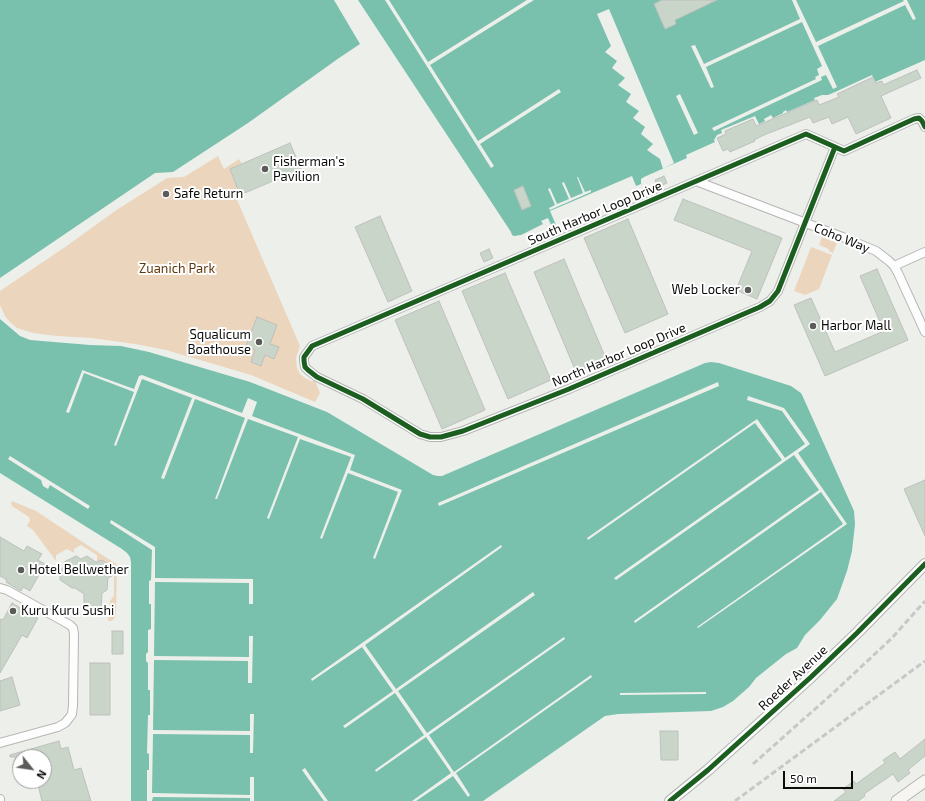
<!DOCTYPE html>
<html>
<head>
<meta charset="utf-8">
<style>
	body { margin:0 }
	#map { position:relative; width:925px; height:801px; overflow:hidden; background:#edefeb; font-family:"Exo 2",sans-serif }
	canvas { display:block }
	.north { position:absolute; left:12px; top:749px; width:40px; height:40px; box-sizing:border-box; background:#fff; border:1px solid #9e9e9d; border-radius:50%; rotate:120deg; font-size:11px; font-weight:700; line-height:16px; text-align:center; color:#0c0c0b }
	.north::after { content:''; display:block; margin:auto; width:14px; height:18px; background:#5b5b59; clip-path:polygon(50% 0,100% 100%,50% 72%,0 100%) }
	.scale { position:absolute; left:783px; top:771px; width:70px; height:18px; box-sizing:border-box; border:2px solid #0c0c0b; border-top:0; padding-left:5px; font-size:12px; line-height:14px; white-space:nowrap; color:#0c0c0b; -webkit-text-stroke:3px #fff; paint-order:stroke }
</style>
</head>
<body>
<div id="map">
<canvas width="925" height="801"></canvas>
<div class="north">N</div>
<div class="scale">50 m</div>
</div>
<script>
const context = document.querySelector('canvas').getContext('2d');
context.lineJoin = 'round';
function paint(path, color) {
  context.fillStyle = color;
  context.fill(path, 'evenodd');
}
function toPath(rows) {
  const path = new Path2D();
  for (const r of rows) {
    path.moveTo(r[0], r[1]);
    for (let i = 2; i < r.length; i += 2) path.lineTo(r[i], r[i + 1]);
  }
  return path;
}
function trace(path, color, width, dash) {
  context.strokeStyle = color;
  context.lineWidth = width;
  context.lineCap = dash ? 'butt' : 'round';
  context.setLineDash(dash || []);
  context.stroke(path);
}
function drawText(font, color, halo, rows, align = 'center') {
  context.font = font + ' "Exo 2",sans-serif';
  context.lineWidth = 4;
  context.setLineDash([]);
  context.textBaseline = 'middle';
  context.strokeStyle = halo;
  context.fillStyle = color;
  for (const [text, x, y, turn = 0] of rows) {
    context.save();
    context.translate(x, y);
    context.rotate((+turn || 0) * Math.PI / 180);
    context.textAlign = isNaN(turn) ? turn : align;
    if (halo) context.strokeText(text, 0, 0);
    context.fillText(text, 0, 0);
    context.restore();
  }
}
paint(toPath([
	[218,156,224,169,239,159,242,164,230,169,240,193,235,195,300,346,296,358,297,368,300,374,305,378,311,381,315,381,320,393,315,402,251,375,166,350,135,344,91,338,57,336,33,333,17,328,10,322,5,316,0,305,0,291,68,245,115,211,167,178,184,177],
	[822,237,837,243,833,253,829,251,829,249,819,245],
	[811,247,832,255,819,289,805,295,794,291],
	[12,501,36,511,116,564,117,565,116,615,114,619,111,621,108,621,110,601,114,596,114,567,102,560,97,562,97,555,81,545,74,549,74,553,67,549,56,555,56,561,33,530,27,526,30,520,29,517,12,506,11,503]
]), '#ecd5bd');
paint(toPath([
	[0,0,334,0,360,44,339,58,248,123,173,172,155,173,0,278],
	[358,0,925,0,925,60,875,82,872,75,835,92,828,95,822,95,814,98,815,100,787,112,786,110,783,112,783,113,773,118,771,115,764,119,765,121,759,124,755,116,721,130,722,133,717,135,714,140,715,142,686,155,687,158,644,177,641,179,641,184,636,186,632,176,550,211,556,225,552,227,548,218,541,221,543,224,521,235,514,236,512,235,511,232],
	[0,319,20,336,30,340,90,345,121,346,149,352,250,382,327,412,433,475,438,476,442,476,705,363,711,362,719,363,791,386,801,393,803,397,854,511,855,524,852,551,847,571,837,599,820,620,805,635,797,648,786,654,756,678,749,687,733,701,723,707,711,711,618,714,605,716,483,801,131,801,131,562,130,557,127,553,122,549,0,473]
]), '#79c0ad');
paint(toPath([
	[385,0,389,0,428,62,527,0,534,0,430,65,478,141,559,89,561,92,480,144,494,166,491,168],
	[792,0,796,0,816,42,904,1,903,0,907,0,916,19,913,20,905,5,818,46,837,87,833,89,826,75,821,77,822,80,714,131,712,128,816,79,815,77,819,75,817,69,822,66,802,22,706,67,714,87,711,88,691,46,695,45,704,64,800,19],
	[609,9,674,163,663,169,660,159,647,150,653,144,641,134,645,127,633,118,639,111,626,102,631,94,618,85,625,78,612,68,617,61,605,52,611,46,597,14],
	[680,94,698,133,694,135,676,96],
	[577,177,578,177,585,192,591,190,591,192,550,210,549,208,555,205,548,189,550,188,557,204,569,199,562,183,564,182,571,198,583,193],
	[82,371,82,370,134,389,139,376,142,375,242,413,248,398,257,402,252,416,355,455,350,470,402,490,375,559,373,558,398,492,348,473,322,539,320,538,351,457,300,439,269,519,267,518,298,437,248,419,217,499,215,499,245,418,195,399,164,479,161,478,192,398,142,379,116,446,114,445,134,392,84,373,69,413,66,412],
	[718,382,719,386,439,506,438,503],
	[748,396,784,408,810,444,798,453,847,524,698,628,697,627,843,524,821,492,635,623,634,621,819,490,794,455,616,580,614,578,782,460,755,423,588,540,587,538,757,419,785,458,805,444,782,411,747,400],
	[10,456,90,506,88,509,50,485,48,489,43,486,41,480,8,459],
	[111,520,155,547,155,578,253,579,253,604,249,604,249,583,155,582,154,656,249,657,249,636,253,636,252,683,248,683,248,661,154,660,153,730,250,731,250,714,254,714,253,753,250,753,250,735,153,734,152,793,250,795,250,777,254,777,254,801,250,801,250,798,153,797,152,801,147,801,147,770,149,770,149,754,147,753,148,715,150,715,150,690,148,690,148,663,146,661,146,654,148,652,148,630,151,629,151,604,149,604,149,581,151,580,152,550,110,523],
	[501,545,502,547,365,645,396,689,533,592,535,595,398,691,427,733,564,637,565,639,429,735,454,772,591,675,592,677,456,773,470,795,468,797,453,776,416,801,412,801,451,773,426,737,376,772,375,770,424,735,395,693,345,728,343,726,393,691,362,647,312,681,311,679],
	[706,692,706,694,620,695,620,693],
	[305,768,311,777,328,801,324,801,302,770]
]), '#edefeb');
const building = toPath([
	[662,0,717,0,675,20,676,24,665,29,654,4,662,0],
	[917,70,921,78,881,96,891,118,856,134,848,117,832,124,829,117,813,123,810,117,764,135,754,140,755,141,730,152,728,149,723,151,717,138,726,134,725,131,753,119,756,126,817,100,819,105,839,97,837,94,873,77,876,83,882,81,883,85,917,70],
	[290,143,301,169,240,195,230,169,290,143],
	[664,176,667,183,658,187,655,180,664,176],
	[523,186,531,206,522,210,514,190,523,186],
	[683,199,782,238,757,299,736,290,752,251,674,220,683,199],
	[380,216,412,291,388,302,355,227,380,216],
	[628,219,668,314,625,333,584,238,628,219],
	[489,249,493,258,484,262,480,253,489,249],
	[564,259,606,359,576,372,534,272,564,259],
	[877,269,908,340,825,376,794,305,811,298,835,352,884,331,860,276,877,269],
	[505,273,551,380,508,399,462,291,505,273],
	[439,301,485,410,442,429,395,320,439,301],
	[257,317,277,325,270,344,279,347,274,359,265,355,261,366,251,362,255,350,246,346,257,317],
	[925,480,925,536,904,489,925,480],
	[0,537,24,551,27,546,42,554,38,560,45,564,30,591,23,587,21,591,6,582,7,580,0,576,0,537],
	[76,556,81,559,87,556,96,562,102,560,114,568,114,575,108,578,107,590,102,593,101,610,98,610,98,613,92,616,84,611,84,594,75,588,72,588,60,580,60,570,63,568,64,562,76,556],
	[12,603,38,618,27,638,22,635,0,673,0,619,3,620,12,603],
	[112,631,123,631,123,654,112,654,112,631],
	[90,663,110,663,110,715,90,715,90,663],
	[12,677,20,705,0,711,0,681,12,677],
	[660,731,678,731,678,760,661,760,660,731],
	[925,739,925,756,908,770,910,773,898,782,893,774,864,794,865,796,858,801,834,801,846,792,843,789,854,781,856,784,885,763,883,760,895,752,900,759,925,739],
	[59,741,61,749,68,747,74,770,81,768,91,801,42,801,37,781,44,781,44,757,10,757,10,755,59,741]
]);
paint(building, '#c8d5c8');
trace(building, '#bec0bd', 1);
const minor = toPath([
	[835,147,778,291,770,301,760,307,569,389,463,431,441,437,430,437,420,434,363,399,317,377,308,370,305,367,304,361,304,357,312,346,806,134,844,151,914,119,919,118,922,121,925,127],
	[696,181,845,238,876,251,889,261,894,266,898,273,925,332],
	[894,266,925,252],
	[0,588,7,590,70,625,73,628,74,634,73,705,72,714,70,717,65,723,58,727,0,743],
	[0,799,0,801]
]);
const tertiary = toPath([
	[670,801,708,770,811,677,857,633,925,564]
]);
const secondary = toPath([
	[897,801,925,781]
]);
trace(minor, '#b5b6b4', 10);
trace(tertiary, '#b5b6b4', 12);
trace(secondary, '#b5b6b4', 13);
trace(minor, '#fcfdfc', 8);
trace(tertiary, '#fcfdfc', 10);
trace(secondary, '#f6f5f1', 11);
trace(toPath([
	[753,764,832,694,892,638,925,601],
	[735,801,925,661]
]), '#c8c8c6', 3, [6, 3]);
trace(toPath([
	[835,147,778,291,770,301,760,307,569,389,463,431,441,437,430,437,420,434,363,399,317,377,308,370,305,367,304,361,304,357,312,346,806,134,844,151,914,119,919,118,922,121,925,127],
	[670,801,708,770,811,677,857,633,925,564]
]), '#1b5e20', 5);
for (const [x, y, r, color] of [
	[265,169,4,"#5b5b59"],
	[166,194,4,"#5b5b59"],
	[748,290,4,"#5b5b59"],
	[813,326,4,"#5b5b59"],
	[259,342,4,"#5b5b59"],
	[21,570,4,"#5b5b59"],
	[13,611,4,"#5b5b59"]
]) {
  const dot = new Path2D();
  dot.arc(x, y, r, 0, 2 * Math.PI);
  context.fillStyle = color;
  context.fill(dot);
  trace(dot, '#fff', 1.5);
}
drawText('13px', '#0c0c0b', '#fff', [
	["Fisherman's",273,162],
	["Pavilion",273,177],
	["Safe Return",174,194],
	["Web Locker",740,290,"right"],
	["Harbor Mall",821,326],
	["Squalicum",251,335,"right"],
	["Boathouse",251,350,"right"],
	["Hotel Bellwether",29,570],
	["Kuru Kuru Sushi",21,611]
], 'left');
drawText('13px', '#0c0c0b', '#fff', [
	["South Harbor Loop Drive",595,213,-23],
	["Coho Way",842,238,22],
	["North Harbor Loop Drive",619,355,-23],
	["Roeder Avenue",793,678,-43]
]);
drawText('13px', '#60380b', '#fff', [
	["Zuanich Park",177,269]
]);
</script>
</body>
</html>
